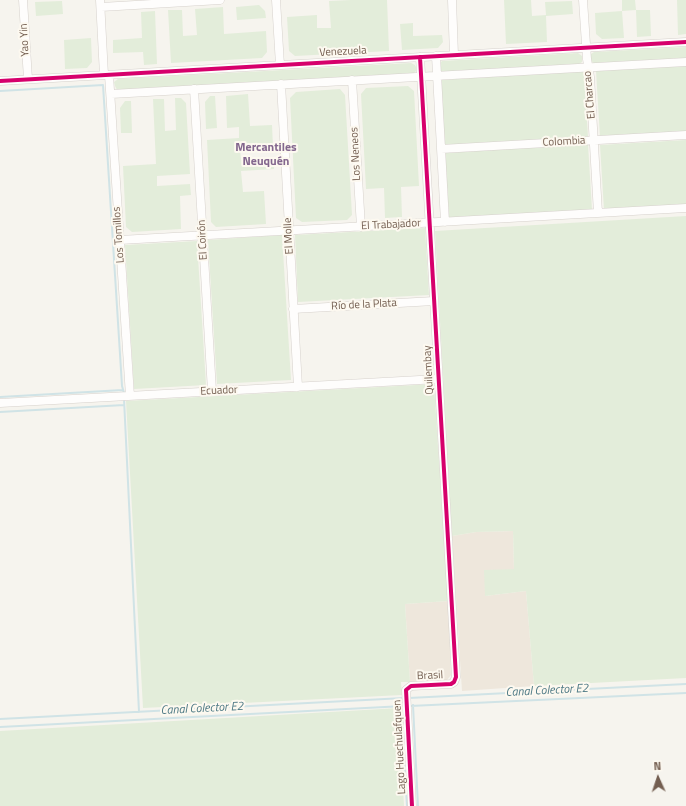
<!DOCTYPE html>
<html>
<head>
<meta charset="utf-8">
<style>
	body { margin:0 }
	#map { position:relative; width:686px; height:806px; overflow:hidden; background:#f6f4ee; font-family:"Titillium Web",sans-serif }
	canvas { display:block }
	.north { position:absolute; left:638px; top:758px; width:40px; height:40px; -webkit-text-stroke:3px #fdf9f0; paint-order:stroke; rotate:357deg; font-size:11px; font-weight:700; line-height:16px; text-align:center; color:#735e50 }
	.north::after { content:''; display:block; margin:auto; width:14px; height:18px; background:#735e50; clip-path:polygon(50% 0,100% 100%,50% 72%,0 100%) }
</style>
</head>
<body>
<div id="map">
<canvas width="686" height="806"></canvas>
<div class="north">N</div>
</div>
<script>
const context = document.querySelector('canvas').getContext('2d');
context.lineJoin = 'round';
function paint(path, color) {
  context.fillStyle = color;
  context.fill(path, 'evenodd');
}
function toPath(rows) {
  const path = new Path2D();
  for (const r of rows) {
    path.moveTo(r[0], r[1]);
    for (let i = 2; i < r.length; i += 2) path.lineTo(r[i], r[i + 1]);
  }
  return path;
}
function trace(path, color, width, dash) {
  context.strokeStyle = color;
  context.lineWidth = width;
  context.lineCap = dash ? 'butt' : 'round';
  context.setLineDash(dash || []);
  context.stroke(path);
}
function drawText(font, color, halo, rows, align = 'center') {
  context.font = font + ' "Titillium Web",sans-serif';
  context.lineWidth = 4;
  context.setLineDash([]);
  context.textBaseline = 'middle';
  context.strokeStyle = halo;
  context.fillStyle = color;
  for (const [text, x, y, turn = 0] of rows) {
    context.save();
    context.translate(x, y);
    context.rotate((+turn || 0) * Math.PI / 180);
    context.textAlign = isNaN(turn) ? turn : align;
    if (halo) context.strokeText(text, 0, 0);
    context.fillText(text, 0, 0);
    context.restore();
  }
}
paint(toPath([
	[513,531,514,569,485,596,526,591,534,686,462,691,452,536,476,532],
	[448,601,451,675,447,680,410,682,405,604]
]), '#eee7dc');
paint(toPath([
	[351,0,387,0,389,51,295,56,289,51,287,17,317,15,317,28,331,28,329,1],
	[504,0,531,0,532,16,546,15,545,2,572,1,573,14,546,16,547,42,506,44],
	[622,0,635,0,636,10,650,10,651,36,637,37,636,10,622,11,624,38,602,39,596,34,595,13,622,11],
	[677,0,686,0,686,34,678,35],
	[62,1,63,14,36,16,35,2],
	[259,5,265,11,266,18,237,20,236,7],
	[223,7,224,34,266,31,267,52,262,58,171,63,168,10,182,10,183,36,197,35,195,9],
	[155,11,157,64,144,65,143,52,113,53,113,40,142,38,141,12],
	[413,23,413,36,442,35,443,42,438,48,402,50,400,24],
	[91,38,92,62,87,68,65,69,64,40],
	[686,47,686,58,595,64,591,61,590,57,591,54,594,52],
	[578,53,582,56,582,62,579,64,442,72,440,71,440,63,442,61],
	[411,63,415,65,416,67,416,71,413,74,119,90,117,90,115,86,114,82,118,79],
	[686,65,686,131,600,137,596,71],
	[584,71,588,137,444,146,440,80],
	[408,86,414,91,419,186,401,187,402,217,385,218,384,188,366,189,361,94,366,88],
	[340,89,345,95,352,215,347,220,302,222,296,218,290,98,296,92],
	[248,94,250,126,272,125,273,147,240,149,241,160,274,158,274,169,241,171,243,192,264,191,266,224,216,227,211,222,207,140,239,138,239,127,227,128,226,96],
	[210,96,215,96,217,128,206,129,205,102],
	[175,98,181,98,186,103,190,174,157,176,157,186,190,184,191,195,180,196,181,229,132,232,126,227,123,166,156,164,153,99,164,99,165,131,176,130],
	[125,101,131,101,132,133,121,133,120,108],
	[686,140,686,205,604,210,600,145],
	[588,144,592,210,449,219,445,153],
	[686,216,686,678,534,686,526,591,485,596,484,570,514,569,513,531,476,532,452,536,435,231],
	[425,228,429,295,298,302,295,235],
	[282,235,291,380,217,384,208,240],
	[197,241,206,385,134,389,125,245],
	[434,384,448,601,405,604,410,682,401,682,402,695,143,708,126,401],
	[399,708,404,806,0,806,0,731]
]), '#e3edda');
trace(toPath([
	[0,91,103,85,122,386,124,393],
	[0,397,123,390],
	[124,399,139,712],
	[0,412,124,405],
	[409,698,686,684],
	[413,705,418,806],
	[401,706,407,806],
	[410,706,686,693],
	[0,719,404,698],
	[0,727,404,706]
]), '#d0e3e6', 2);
const minor = toPath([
	[23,0,28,79],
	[100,0,104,75],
	[276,0,280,65],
	[452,0,454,55],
	[583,0,587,59,590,77,598,213],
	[101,7,220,0],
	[436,56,445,222],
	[109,75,130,396],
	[352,80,361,227],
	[0,81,686,42],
	[281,84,298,387],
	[194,89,212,391],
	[111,94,686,62],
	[441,149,686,135],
	[120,240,686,208],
	[293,309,434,301],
	[0,403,438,379],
	[412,806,406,690,411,686,451,684,454,682,456,677,420,57]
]);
trace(minor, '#d6d1cc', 9);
trace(minor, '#fefdfc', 8);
trace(toPath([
	[0,81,686,42],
	[412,806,406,690,411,686,451,684,454,682,456,677,420,57]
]), '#d6006c', 4);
drawText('11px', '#735e50', '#fdf9f0', [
	["Yao Yin",25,40,-93],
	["Venezuela",343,52,-3],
	["El Charcao",590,95,-95],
	["Colombia",564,142,-3],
	["Los Neneos",356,154,-93],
	["El Trabajador",391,225,-3],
	["Los Tomillos",119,235,-94],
	["El Molle",289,236,-93],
	["El Coirón",203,240,-93],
	["Río de la Plata",364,305,-3],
	["Quilembay",429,370,-93],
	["Ecuador",219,391,-3],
	["Brasil",430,676,-3],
	["Lago Huechulafquen",400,747,-93]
]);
drawText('bold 12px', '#83678e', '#fdf9f0', [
	["Mercantiles",266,148],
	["Neuquén",266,162]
]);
drawText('italic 12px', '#4c7884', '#fdf9f0', [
	["Canal Colector E2",547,691,-3],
	["Canal Colector E2",202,709,-3]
]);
</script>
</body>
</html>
